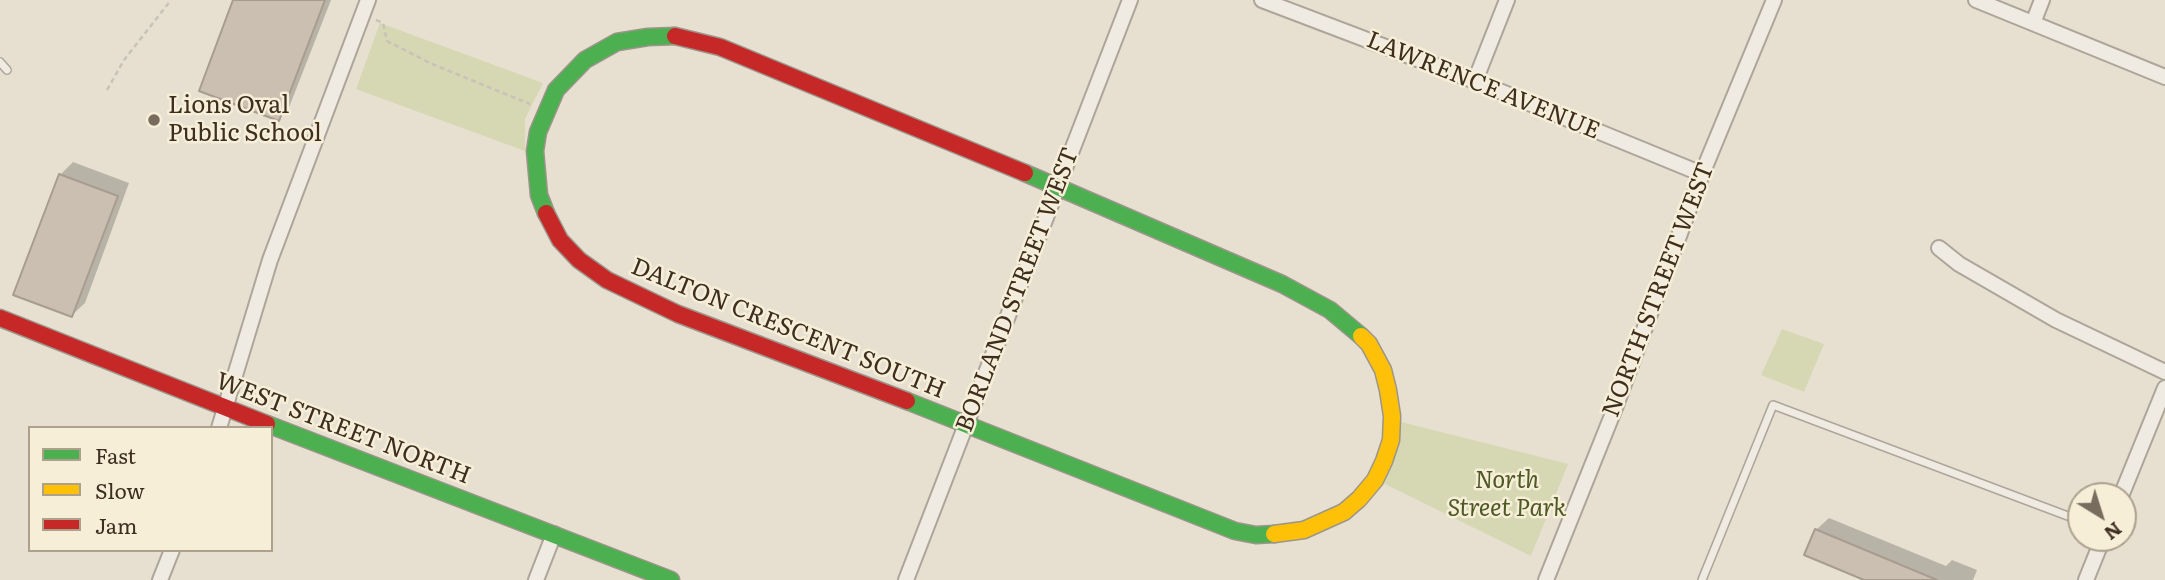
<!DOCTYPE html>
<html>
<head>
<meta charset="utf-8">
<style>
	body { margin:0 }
	#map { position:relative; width:2165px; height:580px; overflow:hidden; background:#e7e0d1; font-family:Literata,serif }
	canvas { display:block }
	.legend { position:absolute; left:28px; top:426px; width:245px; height:126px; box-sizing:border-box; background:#f7eed8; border:2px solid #ada18e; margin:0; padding:9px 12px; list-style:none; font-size:21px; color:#3d2e20 }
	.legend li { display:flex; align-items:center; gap:14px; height:35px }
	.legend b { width:35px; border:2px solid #ada18e }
	.north { position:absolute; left:2067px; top:482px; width:70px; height:70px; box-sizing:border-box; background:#f7eed8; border:2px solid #ada18e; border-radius:50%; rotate:142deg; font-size:19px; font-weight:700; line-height:28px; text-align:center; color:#3d2e20 }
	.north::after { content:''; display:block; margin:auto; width:24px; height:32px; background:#786c5e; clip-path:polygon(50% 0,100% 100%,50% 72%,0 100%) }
</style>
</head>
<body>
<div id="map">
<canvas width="2165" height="580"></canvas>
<ul class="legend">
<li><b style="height:9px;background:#4caf50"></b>Fast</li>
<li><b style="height:9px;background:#ffc107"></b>Slow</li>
<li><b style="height:9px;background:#c62828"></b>Jam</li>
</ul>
<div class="north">N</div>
</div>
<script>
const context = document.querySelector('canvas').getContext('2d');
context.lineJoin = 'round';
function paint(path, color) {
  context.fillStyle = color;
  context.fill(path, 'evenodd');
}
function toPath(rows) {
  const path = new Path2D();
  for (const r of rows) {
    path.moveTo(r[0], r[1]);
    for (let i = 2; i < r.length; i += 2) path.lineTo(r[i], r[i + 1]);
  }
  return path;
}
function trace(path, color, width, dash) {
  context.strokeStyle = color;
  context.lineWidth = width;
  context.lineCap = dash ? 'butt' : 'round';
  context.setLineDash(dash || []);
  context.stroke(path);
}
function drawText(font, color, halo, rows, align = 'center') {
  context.font = font + ' Literata,serif';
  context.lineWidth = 5;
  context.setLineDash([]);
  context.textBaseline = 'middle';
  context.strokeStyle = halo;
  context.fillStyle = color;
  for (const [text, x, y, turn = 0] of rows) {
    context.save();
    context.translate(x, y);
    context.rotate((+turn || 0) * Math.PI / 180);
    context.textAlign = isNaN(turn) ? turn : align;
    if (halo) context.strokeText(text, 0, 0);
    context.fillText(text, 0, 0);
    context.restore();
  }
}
paint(toPath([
	[380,23,543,83,525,119,525,151,356,89],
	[1782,329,1824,344,1804,392,1761,375],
	[1401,422,1568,464,1531,556,1383,483]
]), '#d6d7b3');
paint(toPath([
	[235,0,331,0,288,110,278,119],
	[73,162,129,183,85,303,72,315,60,175],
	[1829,518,1946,566,1952,560,1977,570,1973,580,1868,580,1816,530]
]), '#0003');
const building = toPath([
	[233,0,325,0,279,121,199,91,233,0],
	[59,174,118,196,72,317,13,295,59,174],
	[1815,529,1937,580,1864,580,1804,555,1815,529]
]);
paint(building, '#cbbfb2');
trace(building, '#a89c90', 2);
const lane = toPath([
	[0,62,7,70],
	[1702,580,1773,405,2081,521]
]);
const street = toPath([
	[1262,0,1475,81,1702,174],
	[1976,0,2165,77],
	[2033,23,2042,0],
	[1475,81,1507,0],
	[1939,248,1959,264,2056,320,2165,372],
	[219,428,270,260,368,0],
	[2121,496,2165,388],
	[160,580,172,550],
	[536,580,554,534],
	[906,580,1130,0],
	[1546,580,1615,408,1702,174,1774,0],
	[2086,580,2103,538]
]);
const fast = toPath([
	[1025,173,1282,284,1330,310,1361,336],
	[546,213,539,195,535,151,538,132,556,90,585,60,617,42,648,37,675,36],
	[907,401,1235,531,1256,535,1274,534],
	[267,424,671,580]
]);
const slow = toPath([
	[1274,534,1304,530,1344,512,1359,499,1375,480,1384,461,1391,440,1392,416,1388,390,1383,370,1369,344,1361,336]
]);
const jam = toPath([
	[675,36,720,47,1025,173],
	[546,213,560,240,579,260,607,280,678,314,907,401],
	[0,318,267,424]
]);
trace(lane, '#ada599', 10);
trace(street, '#ada599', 18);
trace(fast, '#9c958a', 19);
trace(slow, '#9c958a', 19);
trace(jam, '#9c958a', 19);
trace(toPath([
	[376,20,383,23,387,41,432,64,530,104],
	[107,90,124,60,171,0]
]), '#c8c2b9', 2.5, [5, 3.5]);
trace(lane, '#efebe3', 7);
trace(street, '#efebe3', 14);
trace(fast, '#4caf50', 16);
trace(slow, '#ffc107', 16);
trace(jam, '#c62828', 16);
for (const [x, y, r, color] of [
	[154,120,7,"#786c5e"]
]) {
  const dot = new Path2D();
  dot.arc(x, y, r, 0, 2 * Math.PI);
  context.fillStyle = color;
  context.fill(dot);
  trace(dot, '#f7eed8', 2.5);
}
drawText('24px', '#3d2e20', '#f7eed8', [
	["LAWRENCE AVENUE",1483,86,22],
	["BORLAND STREET WEST",1018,290,-69],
	["NORTH STREET WEST",1659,290,-69],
	["DALTON CRESCENT SOUTH",788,329,22],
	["WEST STREET NORTH",343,429,21]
]);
drawText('24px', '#3d2e20', '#f7eed8', [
	["Lions Oval",168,106],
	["Public School",168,134]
], 'left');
drawText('italic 24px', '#4d5a26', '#f7eed8', [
	["North",1507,481],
	["Street Park",1507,509]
]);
</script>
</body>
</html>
